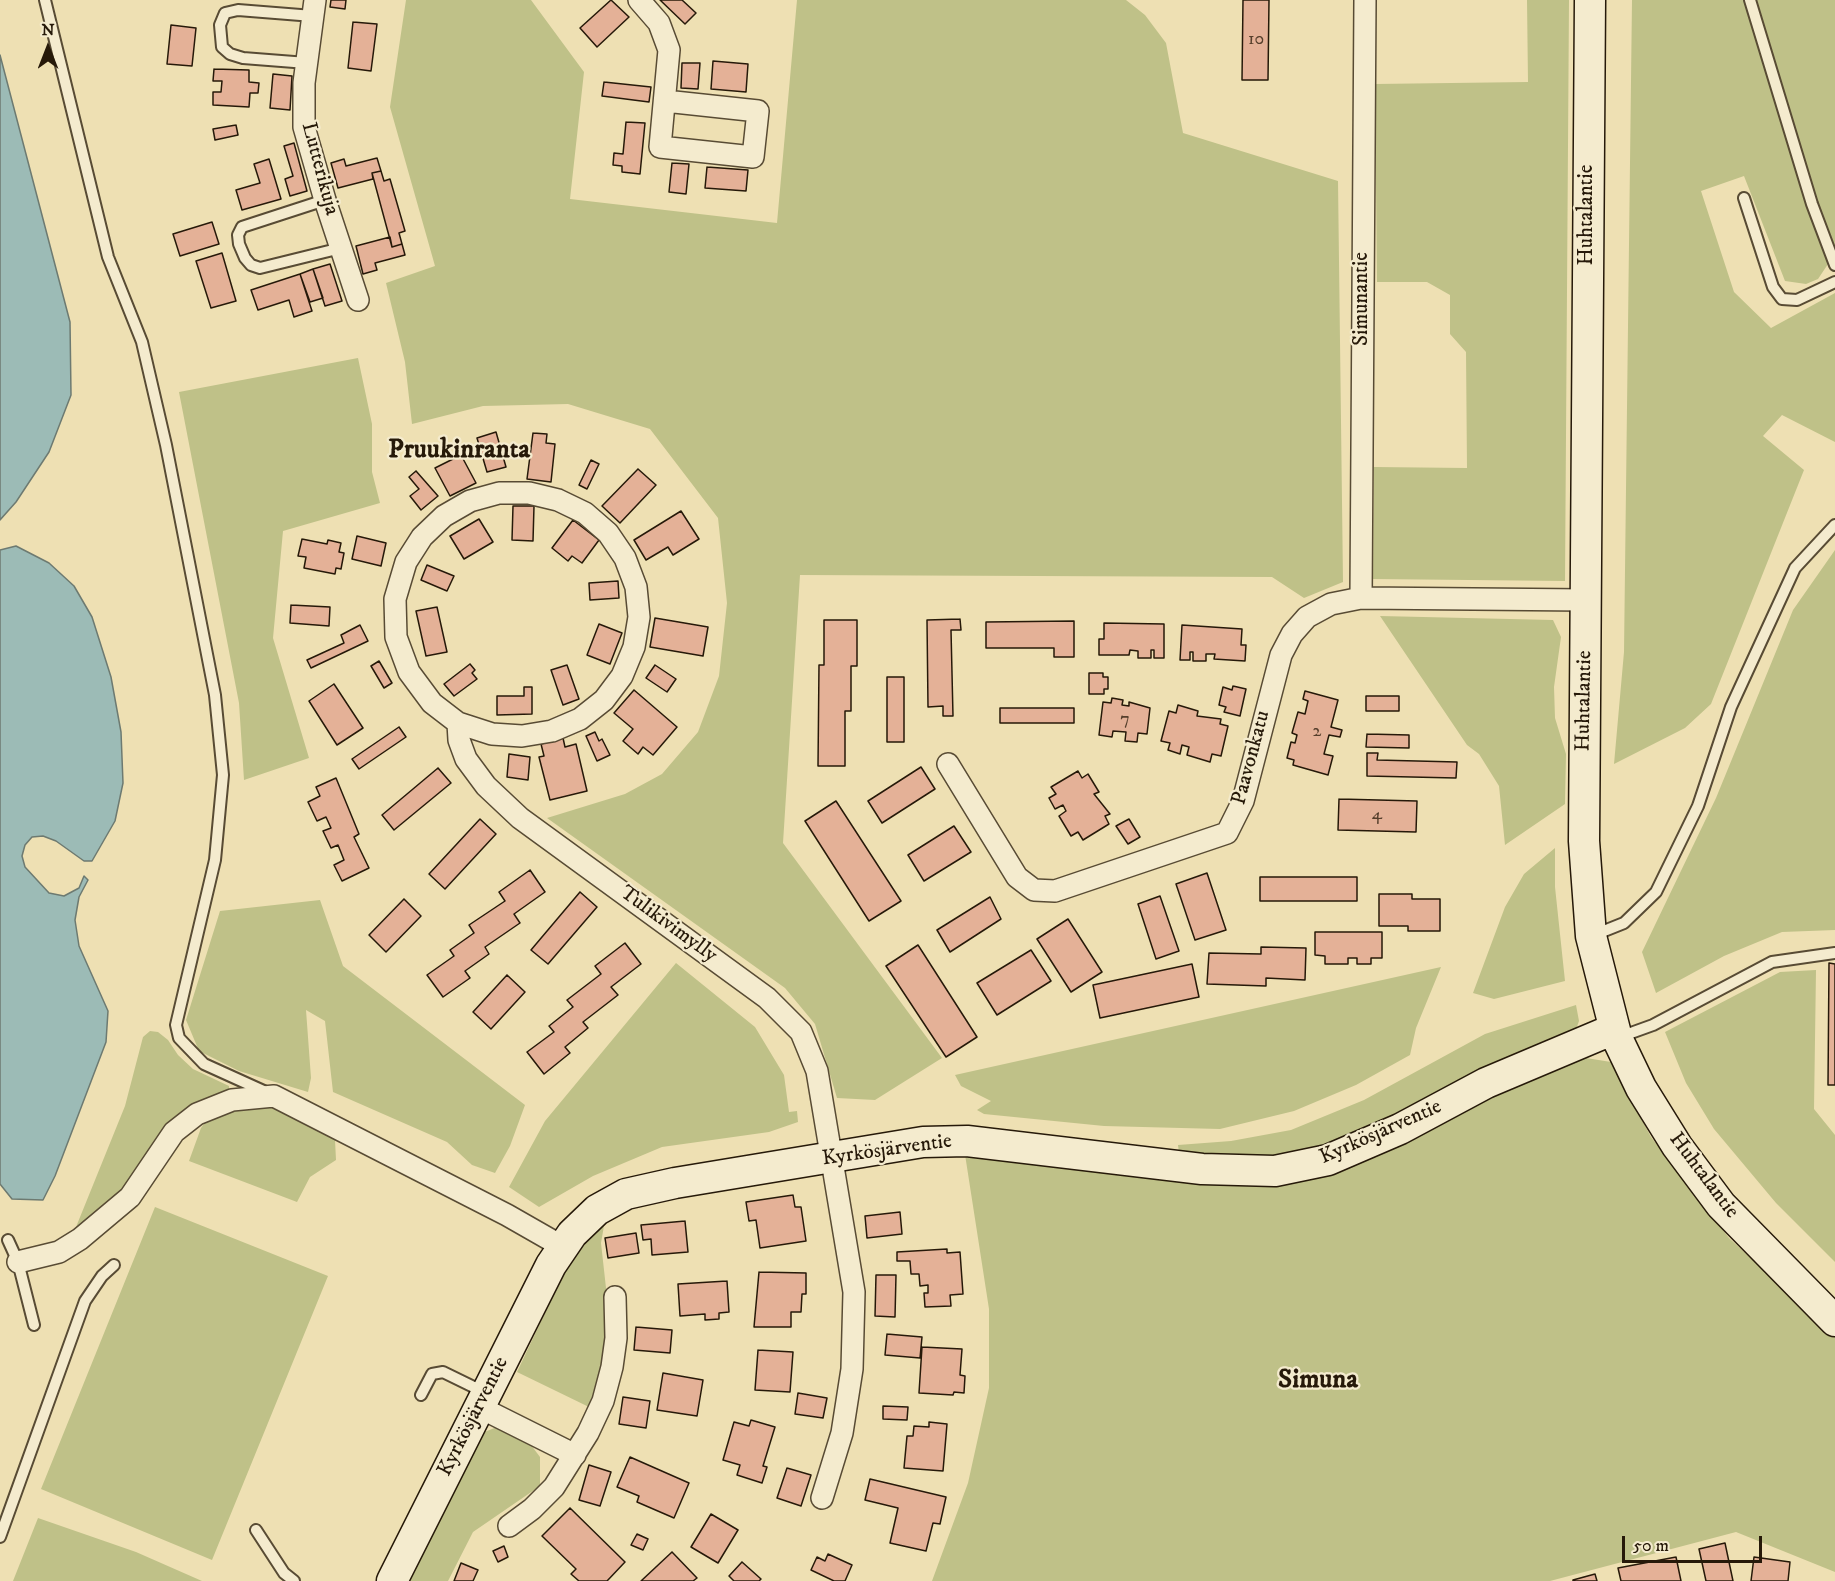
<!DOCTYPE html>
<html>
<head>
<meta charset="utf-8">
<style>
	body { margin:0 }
	#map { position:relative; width:1835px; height:1581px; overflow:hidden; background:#eee0b3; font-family:"IM FELL DW Pica",serif }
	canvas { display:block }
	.north { position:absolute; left:18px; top:18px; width:60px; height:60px; -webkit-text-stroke:4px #f4ebce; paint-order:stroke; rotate:0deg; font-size:16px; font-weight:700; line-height:24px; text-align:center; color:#261909 }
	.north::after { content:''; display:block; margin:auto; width:21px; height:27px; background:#261909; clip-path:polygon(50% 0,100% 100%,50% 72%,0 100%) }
	.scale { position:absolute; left:1622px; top:1536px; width:140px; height:27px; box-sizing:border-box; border:3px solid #261909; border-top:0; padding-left:8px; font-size:18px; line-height:21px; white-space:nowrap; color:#261909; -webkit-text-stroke:4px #f4ebce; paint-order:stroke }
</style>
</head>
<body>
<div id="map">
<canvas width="1835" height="1581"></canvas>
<div class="north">N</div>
<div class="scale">50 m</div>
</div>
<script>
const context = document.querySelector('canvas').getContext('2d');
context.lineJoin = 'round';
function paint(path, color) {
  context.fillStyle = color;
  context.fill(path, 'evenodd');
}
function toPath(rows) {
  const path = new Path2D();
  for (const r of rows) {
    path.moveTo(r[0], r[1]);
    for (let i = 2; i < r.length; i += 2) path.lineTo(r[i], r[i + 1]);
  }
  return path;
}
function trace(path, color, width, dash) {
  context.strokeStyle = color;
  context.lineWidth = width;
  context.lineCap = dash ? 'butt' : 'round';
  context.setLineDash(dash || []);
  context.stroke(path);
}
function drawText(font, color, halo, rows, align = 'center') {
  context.font = font + ' "IM FELL DW Pica",serif';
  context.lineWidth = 4.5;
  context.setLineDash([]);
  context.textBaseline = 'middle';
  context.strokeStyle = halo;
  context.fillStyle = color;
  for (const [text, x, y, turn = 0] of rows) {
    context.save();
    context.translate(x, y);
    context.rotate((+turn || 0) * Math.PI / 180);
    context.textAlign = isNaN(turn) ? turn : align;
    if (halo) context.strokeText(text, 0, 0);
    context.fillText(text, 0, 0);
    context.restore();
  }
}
paint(toPath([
	[406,0,531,0,584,72,570,199,777,223,797,0,1126,0,1145,15,1166,43,1183,133,1338,181,1343,582,1304,598,1272,577,800,575,783,843,942,1058,875,1100,837,1098,815,1024,785,988,547,818,625,794,662,774,698,732,719,676,727,603,718,518,650,429,568,404,483,406,412,424,405,362,386,283,435,266,390,107],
	[1527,0,1569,0,1565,581,1373,579,1374,467,1467,468,1466,352,1450,334,1450,295,1427,282,1377,282,1375,84,1528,82],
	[1632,0,1835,0,1835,265,1832,258,1818,279,1806,284,1785,281,1744,176,1701,191,1734,292,1771,328,1835,293,1835,442,1782,415,1763,436,1804,470,1711,704,1685,728,1614,764,1624,652],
	[358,358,372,424,372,472,380,503,283,531,273,638,309,758,244,780,239,703,179,392],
	[1835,550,1835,930,1782,932,1724,956,1656,993,1642,952,1716,798,1793,610],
	[1380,616,1553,620,1561,637,1554,687,1555,718,1566,754,1565,804,1505,845,1499,786,1479,754,1467,745],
	[1555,848,1555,887,1565,981,1494,999,1473,993,1505,907,1524,874],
	[320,900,343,966,525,1105,510,1146,495,1173,472,1165,447,1142,333,1092,325,1021,306,1010,311,1078,308,1092,239,1071,199,1051,186,1020,220,911],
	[676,963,755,1027,784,1075,789,1112,797,1111,798,1122,769,1132,662,1147,593,1176,539,1207,509,1187,545,1121],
	[1441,967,1416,1028,1410,1055,1356,1085,1294,1111,1220,1129,1104,1126,984,1114,977,1110,991,1101,961,1086,955,1075],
	[1816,970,1814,1109,1835,1135,1835,1262,1776,1203,1714,1129,1686,1083,1665,1032,1780,972],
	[1576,1005,1579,1021,1574,1035,1325,1147,1290,1155,1250,1157,1179,1153,1178,1145,1231,1141,1291,1130,1364,1100,1485,1034],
	[150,1031,158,1032,168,1040,178,1055,193,1069,229,1086,229,1091,102,1209,76,1227,125,1106,143,1037],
	[1586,1058,1611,1062,1651,1137,1729,1238,1835,1337,1835,1572,1736,1532,1550,1581,932,1581,968,1483,989,1388,989,1309,964,1148,1133,1174,1410,1139,1493,1097],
	[261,1106,286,1109,335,1140,336,1160,310,1177,297,1202,189,1161,201,1128,211,1114,225,1109],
	[155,1207,328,1276,212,1560,41,1489],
	[605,1220,601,1243,607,1297,608,1343,589,1407,517,1372,562,1277,591,1231],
	[497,1427,525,1437,540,1457,540,1486,473,1532,448,1581,409,1581,482,1433],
	[38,1518,136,1552,202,1581,13,1581]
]), '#bfc188');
const water = toPath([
	[0,55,70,322,71,395,49,452,16,502,0,520,0,55],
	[16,546,49,563,74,586,92,617,111,677,121,732,123,783,115,821,92,861,84,861,56,841,43,836,32,837,25,845,22,856,25,867,49,893,64,896,79,888,84,876,88,880,79,897,75,920,79,946,108,1011,106,1042,55,1176,43,1200,12,1199,0,1184,0,550,16,546]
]);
paint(water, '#9cbbb6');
trace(water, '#6d7a71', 1.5);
const building = toPath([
	[331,0,346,0,345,9,330,7,331,0],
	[611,0,629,17,597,47,580,28,611,0],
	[660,0,682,0,696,13,685,24,660,0],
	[1243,0,1269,0,1268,80,1242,80,1243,0],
	[353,22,377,24,371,71,348,68,353,22],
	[171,25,196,28,192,66,167,64,171,25],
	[713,61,748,64,746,92,711,89,713,61],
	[682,63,700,63,698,89,681,88,682,63],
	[214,69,249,70,249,82,259,83,258,93,250,93,249,107,213,105,213,92,221,92,222,81,213,81,214,69],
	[273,74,292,76,290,110,270,108,273,74],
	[604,82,651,87,649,102,602,96,604,82],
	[626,122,645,123,640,174,622,172,622,166,613,165,614,153,623,154,626,122],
	[236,125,238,135,215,140,213,129,236,125],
	[294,143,307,191,290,196,285,179,293,176,284,146,294,143],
	[377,158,381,171,372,173,373,179,338,188,331,163,344,159,346,166,377,158],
	[269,159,281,199,242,210,236,190,260,183,254,164,269,159],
	[672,163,689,164,686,194,669,192,672,163],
	[707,167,748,170,746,191,705,188,707,167],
	[381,171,384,181,390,179,405,231,399,233,402,244,392,247,372,173,381,171],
	[212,222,219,244,180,256,173,234,212,222],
	[390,237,392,247,402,244,405,255,375,263,377,270,363,274,356,246,390,237],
	[222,253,236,301,211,308,196,261,222,253],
	[330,264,342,301,325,306,313,269,330,264],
	[313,269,323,298,310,302,300,274,313,269],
	[300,274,312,311,294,317,289,300,258,310,251,290,300,274],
	[496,432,506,467,487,472,477,438,496,432],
	[533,433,547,434,546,443,555,444,551,482,527,479,533,433],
	[461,455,476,483,450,496,435,468,461,455],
	[591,460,599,464,587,489,579,485,591,460],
	[638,469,656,485,620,523,602,506,638,469],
	[416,471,438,496,421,510,410,496,419,489,409,477,416,471],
	[513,506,534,506,533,541,512,540,513,506],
	[681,511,699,539,673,555,668,547,646,560,634,540,681,511],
	[479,519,493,542,464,559,450,536,479,519],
	[573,520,599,540,582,563,572,556,568,561,552,548,573,520],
	[357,536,386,543,381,566,352,559,357,536],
	[302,539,327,544,328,540,341,543,339,552,344,553,341,569,336,568,335,574,304,568,306,557,298,556,302,539],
	[427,565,454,576,447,591,421,580,427,565],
	[618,581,619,598,590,600,589,583,618,581],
	[291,605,330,607,329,626,290,623,291,605],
	[437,607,447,652,426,656,416,611,437,607],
	[655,618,708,627,703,656,650,647,655,618],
	[960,619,961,630,951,630,953,716,943,716,943,706,928,707,927,620,960,619],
	[824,620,857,620,857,666,851,666,851,711,845,711,845,766,818,766,819,665,824,665,824,620],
	[1074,621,1074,657,1054,657,1054,648,986,648,986,622,1074,621],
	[1104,623,1164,624,1164,658,1154,658,1154,650,1151,650,1151,658,1138,658,1138,651,1130,650,1129,655,1099,655,1099,639,1104,639,1104,623],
	[599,624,622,633,610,664,587,655,599,624],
	[360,625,368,641,311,668,307,660,344,643,341,635,360,625],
	[1182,625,1242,629,1241,645,1246,645,1245,661,1214,659,1215,654,1206,654,1206,661,1193,661,1193,652,1190,652,1190,660,1180,660,1182,625],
	[379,661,392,683,384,688,371,666,379,661],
	[470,664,475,670,472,673,477,679,454,696,444,684,470,664],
	[567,665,579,699,563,705,551,670,567,665],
	[655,665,676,679,667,692,646,678,655,665],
	[1089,673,1103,673,1103,677,1108,677,1108,689,1104,689,1104,694,1089,694,1089,673],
	[887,677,904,677,904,742,887,742,887,677],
	[334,684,363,728,337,745,309,701,334,684],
	[1233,686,1246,689,1240,716,1224,712,1226,707,1219,705,1223,687,1232,690,1233,686],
	[524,687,532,687,532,714,497,715,497,696,524,696,524,687],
	[634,690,677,727,653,755,643,747,638,754,623,741,633,729,614,713,634,690],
	[1305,691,1338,700,1331,727,1342,730,1340,737,1329,735,1324,754,1333,756,1328,775,1293,765,1294,760,1287,758,1291,742,1295,743,1297,735,1292,733,1298,712,1305,714,1308,701,1303,699,1305,691],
	[1366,696,1399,696,1399,711,1366,711,1366,696],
	[1112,698,1123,700,1122,705,1129,706,1129,702,1150,708,1147,734,1138,733,1137,742,1125,741,1126,732,1113,731,1112,737,1099,735,1103,702,1111,703,1112,698],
	[1178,705,1198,711,1197,716,1221,719,1220,724,1228,726,1221,756,1212,754,1210,762,1187,755,1189,747,1182,745,1180,754,1168,750,1170,743,1161,741,1169,711,1176,713,1178,705],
	[1000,708,1074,708,1074,723,1000,723,1000,708],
	[399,727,406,737,359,769,352,759,399,727],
	[595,732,599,741,602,739,610,755,597,761,586,736,595,732],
	[1367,734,1409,735,1409,748,1366,747,1367,734],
	[563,738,565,747,576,744,587,791,550,800,539,757,544,756,541,744,563,738],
	[1367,753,1378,753,1377,760,1457,762,1456,778,1367,776,1367,753],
	[509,754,530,757,528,780,507,777,509,754],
	[921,767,935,789,882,823,868,801,921,767],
	[438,768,451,783,394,830,382,815,438,768],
	[1078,771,1082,778,1088,774,1099,792,1094,794,1110,814,1105,816,1109,824,1083,840,1078,832,1071,836,1059,816,1066,811,1063,805,1055,809,1049,798,1056,794,1051,787,1078,771],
	[336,778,359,834,354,837,369,868,342,881,334,865,344,860,338,845,331,848,323,831,331,828,326,817,317,821,308,802,320,796,316,787,336,778],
	[1339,799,1417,801,1416,832,1338,830,1339,799],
	[836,801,901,901,869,921,805,821,836,801],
	[480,819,496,834,445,889,429,874,480,819],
	[1129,819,1140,837,1128,844,1116,826,1129,819],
	[954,826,971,852,924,881,908,855,954,826],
	[530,870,545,892,514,914,520,923,485,947,489,954,465,971,470,978,443,997,427,975,454,956,450,950,474,933,469,925,505,901,499,892,530,870],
	[1207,873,1226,930,1195,940,1176,884,1207,873],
	[1260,877,1357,877,1357,901,1260,901,1260,877],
	[580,892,597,907,548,964,531,950,580,892],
	[1379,894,1412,894,1412,899,1440,899,1440,931,1408,931,1408,926,1379,926,1379,894],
	[1160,896,1179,951,1156,959,1138,904,1160,896],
	[990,897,1001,919,950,952,937,930,990,897],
	[404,899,421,916,386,952,369,935,404,899],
	[1068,919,1102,972,1071,992,1037,939,1068,919],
	[1315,932,1382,932,1382,958,1371,958,1371,964,1357,964,1357,958,1348,958,1348,964,1325,964,1325,956,1315,955,1315,932],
	[625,943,641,964,611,987,618,995,583,1022,588,1028,565,1047,570,1053,544,1074,527,1052,554,1032,549,1026,573,1007,567,1000,601,974,595,966,625,943],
	[918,945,977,1037,946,1057,886,966,918,945],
	[1261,947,1306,948,1305,980,1266,978,1266,986,1207,984,1209,953,1261,954,1261,947],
	[1031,950,1051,981,997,1015,977,983,1031,950],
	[1829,963,1835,964,1835,1085,1828,1085,1829,963],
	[1192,964,1199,997,1100,1018,1093,985,1192,964],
	[507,975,525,992,491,1029,473,1012,507,975],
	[793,1195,795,1207,801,1207,806,1241,760,1248,756,1220,749,1221,746,1202,793,1195],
	[900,1212,902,1234,867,1238,865,1216,900,1212],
	[685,1221,688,1252,652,1255,651,1239,643,1240,641,1225,685,1221],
	[636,1233,639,1253,608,1258,605,1238,636,1233],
	[947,1249,947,1253,960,1252,963,1294,950,1295,951,1306,925,1307,924,1293,928,1293,928,1285,920,1286,919,1274,911,1274,910,1261,897,1261,897,1252,947,1249],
	[759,1272,806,1273,806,1294,802,1294,801,1312,791,1312,791,1327,754,1327,759,1272],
	[876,1275,896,1275,895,1317,875,1316,876,1275],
	[727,1281,729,1312,719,1313,719,1319,705,1320,705,1314,680,1316,678,1284,727,1281],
	[636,1327,672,1330,670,1353,634,1350,636,1327],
	[887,1334,922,1337,920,1358,885,1355,887,1334],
	[922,1347,962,1349,960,1375,965,1376,964,1393,954,1392,953,1395,919,1393,922,1347],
	[758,1350,793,1352,790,1392,755,1390,758,1350],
	[663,1373,703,1380,697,1416,657,1410,663,1373],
	[798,1393,827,1398,823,1418,795,1414,798,1393],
	[623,1397,650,1401,646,1428,619,1424,623,1397],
	[883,1406,908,1407,907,1420,883,1419,883,1406],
	[751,1420,775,1427,763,1466,767,1467,762,1483,737,1475,740,1465,723,1460,734,1422,749,1426,751,1420],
	[929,1422,947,1424,943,1471,904,1468,907,1436,913,1436,914,1426,929,1427,929,1422],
	[630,1457,689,1483,674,1518,637,1502,639,1496,617,1487,630,1457],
	[589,1465,611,1472,600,1506,579,1500,589,1465],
	[787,1468,811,1475,801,1506,777,1498,787,1468],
	[870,1479,946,1497,940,1524,933,1523,926,1551,890,1543,898,1508,865,1500,870,1479],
	[570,1508,625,1562,607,1581,579,1581,571,1574,576,1569,542,1536,570,1508],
	[711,1514,738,1530,718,1563,691,1547,711,1514],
	[637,1534,648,1539,643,1550,631,1545,637,1534],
	[1725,1543,1733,1581,1706,1581,1699,1549,1725,1543],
	[504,1546,508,1557,498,1562,493,1551,504,1546],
	[672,1552,697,1578,693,1581,641,1581,672,1552],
	[828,1554,852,1565,845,1581,834,1581,811,1570,817,1557,825,1561,828,1554],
	[1676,1557,1681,1581,1621,1581,1618,1568,1676,1557],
	[1754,1557,1790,1562,1788,1581,1751,1581,1754,1557],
	[742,1562,761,1579,759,1581,734,1581,729,1576,742,1562],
	[461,1563,478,1570,473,1581,454,1581,461,1563],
	[1595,1574,1597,1581,1573,1581,1573,1580,1595,1574]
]);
paint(building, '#e4b197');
trace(building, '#261909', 1.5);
const lane = toPath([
	[45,0,108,257,142,342,166,445,215,695,223,775,215,860,176,1025,179,1038,204,1064,268,1093],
	[1750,0,1812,204,1835,265],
	[307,63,243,58,230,54,222,47,220,25,225,13,238,10,313,16],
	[1744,198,1773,287,1782,299,1797,300,1835,282],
	[325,200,242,227,238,235,239,244,245,258,251,265,260,268,341,248],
	[1594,935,1624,923,1656,892,1698,806,1731,707,1795,568,1835,525],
	[1617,1038,1653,1025,1772,962,1835,953],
	[8,1240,18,1262,34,1325],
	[421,1395,432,1374,443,1372,486,1393],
	[256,1530,284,1573,294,1581],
	[0,1537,85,1301,102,1276,114,1265]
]);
const street = toPath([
	[315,0,304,83,304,127,325,200,358,300],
	[639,0,659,23,669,50,660,147,753,157,758,111,665,101],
	[1361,598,1365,0],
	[458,723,492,734,522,736,552,731,580,719,604,700,622,676,634,647,639,617,636,587,625,558,608,533,585,513,558,500,529,493,499,493,470,501,444,516,422,537,406,562,395,599,396,637,409,672,432,703,458,723,459,740,466,759,486,786,520,818,767,998,801,1032,817,1071,854,1292,852,1369,842,1433,822,1498],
	[948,764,1017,877,1034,890,1055,891,1227,833,1243,801,1281,655,1292,634,1307,617,1331,604,1361,598,1586,600],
	[18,1262,59,1252,80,1239,130,1197,174,1132,197,1114,232,1100,274,1096,507,1215,563,1247],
	[479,1407,575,1455],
	[509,1526,532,1509,554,1487,588,1433,603,1401,612,1367,616,1338,615,1297]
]);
const secondary = toPath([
	[1590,0,1584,841,1591,936,1617,1038,1641,1088,1677,1146,1721,1205,1835,1321],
	[392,1581,551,1265,572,1234,597,1210,626,1194,675,1183,923,1142,967,1141,1202,1169,1275,1171,1328,1160,1400,1129,1486,1083,1614,1029]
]);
trace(lane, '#584b34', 14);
trace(street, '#584b34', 24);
trace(secondary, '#261909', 33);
trace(lane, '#f4ebce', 10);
trace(street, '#f4ebce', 21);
trace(secondary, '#f4ebce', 30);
drawText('18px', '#563f2c', null, [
	["10",1256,40],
	["7",1125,720],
	["2",1317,732],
	["4",1377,815]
]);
drawText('21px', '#261909', '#f4ebce', [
	["Lutterikuja",319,169,75],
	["Huhtalantie",1588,215,-90],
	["Simunantie",1363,299,-90],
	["Huhtalantie",1585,701,-89],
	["Paavonkatu",1252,758,-75],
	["Tulikivimylly",668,925,36],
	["Kyrkösjärventie",1381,1133,-24],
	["Kyrkösjärventie",887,1151,-8],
	["Huhtalantie",1703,1176,53],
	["Kyrkösjärventie",474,1417,-63]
]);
drawText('bold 27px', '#261909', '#f4ebce', [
	["Pruukinranta",459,451],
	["Simuna",1318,1381]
]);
</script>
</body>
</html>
